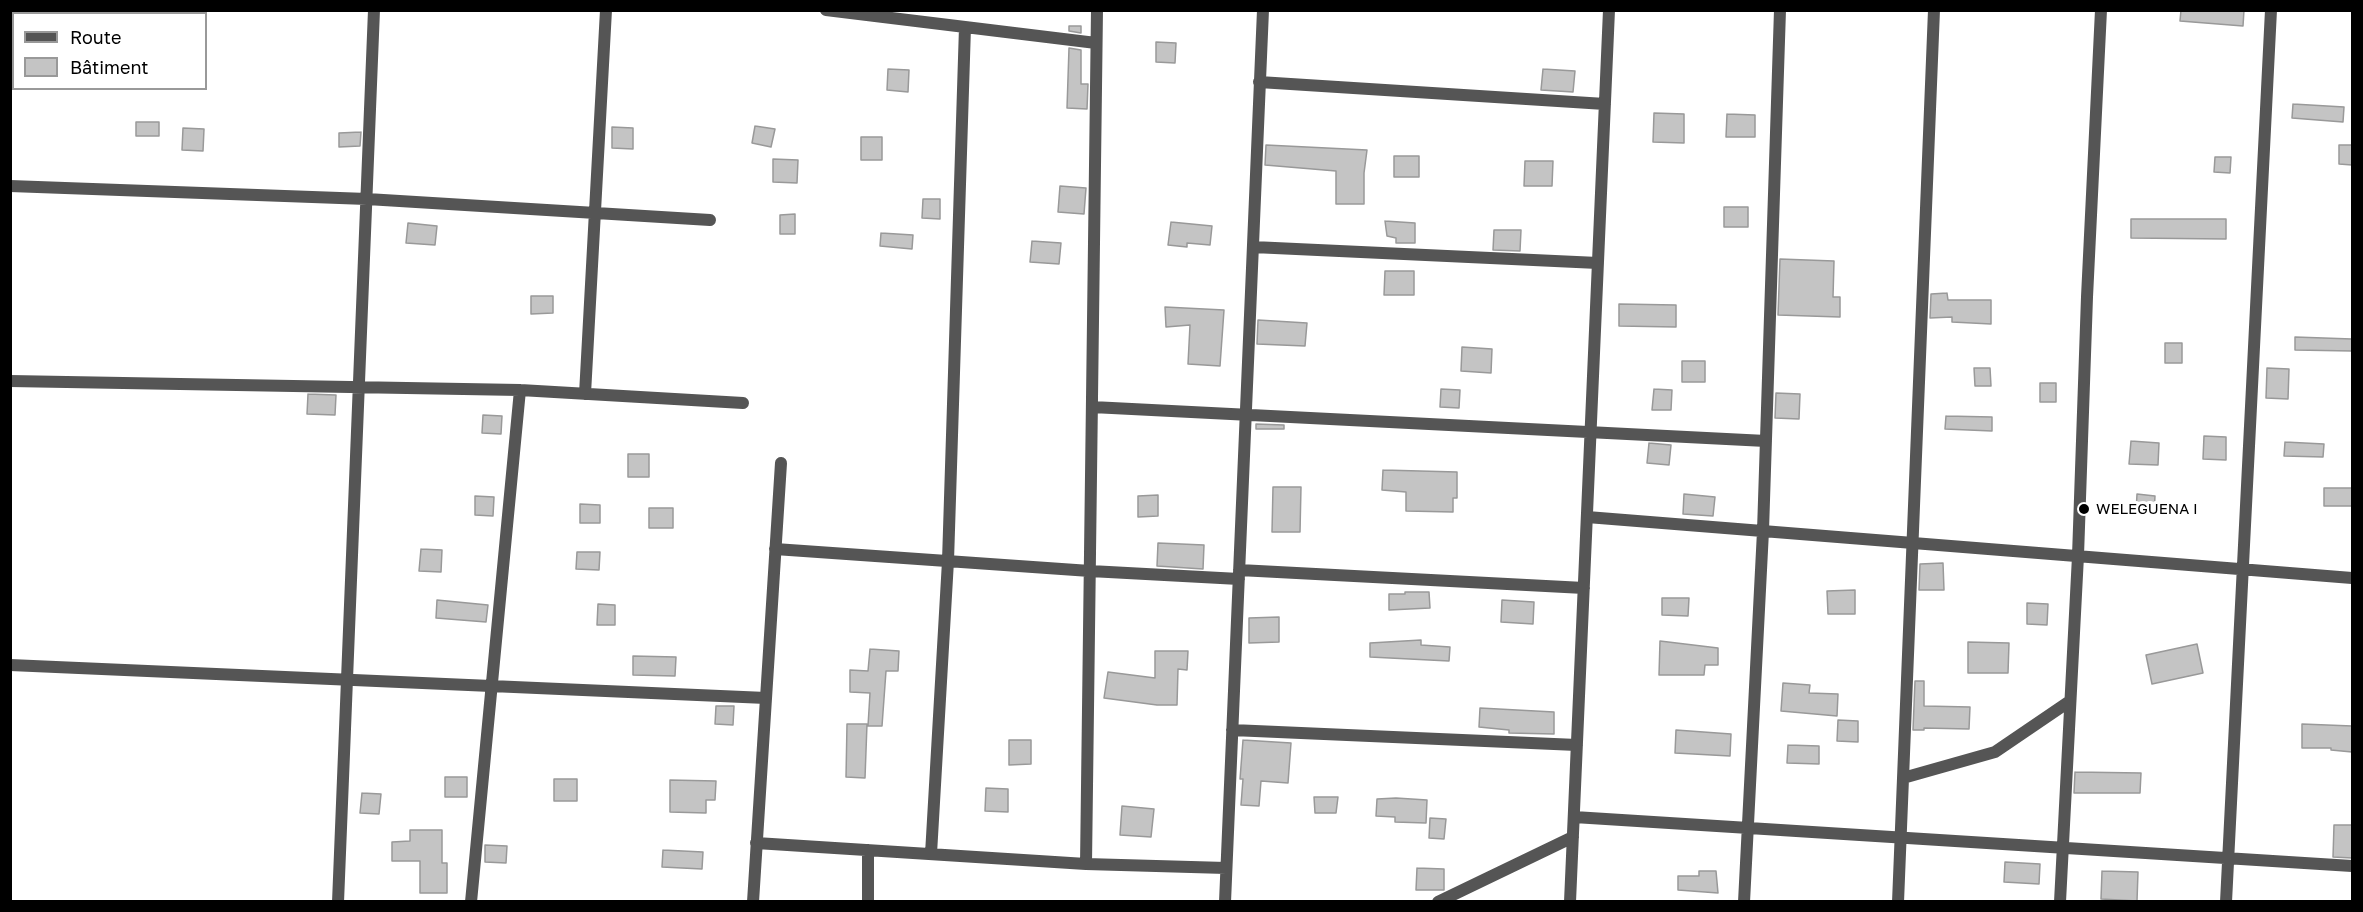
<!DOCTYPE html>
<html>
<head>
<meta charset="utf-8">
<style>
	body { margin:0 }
	#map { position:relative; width:2363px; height:912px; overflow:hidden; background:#fff; font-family:"Golos Text",sans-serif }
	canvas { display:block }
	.frame { position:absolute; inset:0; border:12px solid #000; pointer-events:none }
	.legend { position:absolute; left:12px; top:12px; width:195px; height:78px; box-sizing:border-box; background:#fff; border:2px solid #999; margin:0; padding:8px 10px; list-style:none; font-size:18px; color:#000 }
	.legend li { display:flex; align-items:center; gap:12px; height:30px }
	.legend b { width:30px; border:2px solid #999 }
</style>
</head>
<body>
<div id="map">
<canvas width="2363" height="912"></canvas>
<div class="frame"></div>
<ul class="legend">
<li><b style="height:8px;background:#555"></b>Route</li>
<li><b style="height:16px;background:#c4c4c4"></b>Bâtiment</li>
</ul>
</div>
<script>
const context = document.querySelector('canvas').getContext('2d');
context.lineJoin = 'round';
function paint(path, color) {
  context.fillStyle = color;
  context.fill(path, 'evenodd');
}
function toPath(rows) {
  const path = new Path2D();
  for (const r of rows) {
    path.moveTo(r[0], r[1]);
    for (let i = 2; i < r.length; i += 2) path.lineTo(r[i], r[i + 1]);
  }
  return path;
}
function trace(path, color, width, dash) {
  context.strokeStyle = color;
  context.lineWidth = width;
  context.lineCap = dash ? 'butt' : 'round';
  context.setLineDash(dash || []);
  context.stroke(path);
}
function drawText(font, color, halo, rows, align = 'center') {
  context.font = font + ' "Golos Text",sans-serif';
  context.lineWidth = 6;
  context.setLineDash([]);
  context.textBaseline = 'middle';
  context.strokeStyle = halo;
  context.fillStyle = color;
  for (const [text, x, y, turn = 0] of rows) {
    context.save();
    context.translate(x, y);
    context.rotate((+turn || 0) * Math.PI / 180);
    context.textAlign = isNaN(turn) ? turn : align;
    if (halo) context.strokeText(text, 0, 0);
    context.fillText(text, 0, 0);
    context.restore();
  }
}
const building = toPath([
	[2181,10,2244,10,2243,26,2180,21,2181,10],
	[1069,26,1081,26,1081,33,1069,31,1069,26],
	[1156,42,1176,43,1175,63,1156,62,1156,42],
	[1069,48,1081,50,1081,84,1088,84,1087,109,1067,108,1069,48],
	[888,69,909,70,908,92,887,90,888,69],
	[1543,69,1575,71,1573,92,1541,90,1543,69],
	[2293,104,2344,107,2343,122,2292,118,2293,104],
	[1654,113,1684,114,1684,143,1653,142,1654,113],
	[1727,114,1755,115,1755,137,1726,137,1727,114],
	[136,122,159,122,159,136,136,136,136,122],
	[755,126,775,129,771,147,752,143,755,126],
	[612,127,633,128,633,149,612,148,612,127],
	[183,128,204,129,203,151,182,150,183,128],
	[361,132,360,146,339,147,339,133,361,132],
	[861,137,882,137,882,160,861,160,861,137],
	[1266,145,1367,150,1364,173,1364,204,1336,204,1336,171,1265,165,1266,145],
	[2339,145,2352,145,2352,165,2339,164,2339,145],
	[1394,156,1419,156,1419,177,1394,177,1394,156],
	[2215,157,2231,157,2230,173,2214,172,2215,157],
	[773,159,798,160,797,183,773,182,773,159],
	[1525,161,1553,161,1552,186,1524,186,1525,161],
	[1060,186,1086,188,1084,214,1058,212,1060,186],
	[923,199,940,199,940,219,922,218,923,199],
	[1724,207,1748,207,1748,227,1724,227,1724,207],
	[795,214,795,234,780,234,780,215,795,214],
	[2131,219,2226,219,2226,239,2131,238,2131,219],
	[1385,221,1415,223,1415,243,1396,243,1396,238,1387,236,1385,221],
	[1171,222,1212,226,1210,245,1187,243,1187,247,1168,245,1171,222],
	[408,223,437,226,435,245,406,243,408,223],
	[1494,230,1521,230,1520,251,1493,250,1494,230],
	[881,233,913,235,912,249,880,246,881,233],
	[1032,241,1061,243,1059,264,1030,262,1032,241],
	[1780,259,1834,261,1833,297,1840,297,1840,317,1778,315,1780,259],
	[1385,271,1414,271,1414,295,1384,295,1385,271],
	[1947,293,1948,300,1991,300,1991,324,1952,322,1952,317,1930,318,1931,294,1947,293],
	[531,296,553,296,553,313,531,314,531,296],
	[1619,304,1676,305,1676,327,1619,326,1619,304],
	[1165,307,1224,310,1220,366,1188,364,1190,325,1166,327,1165,307],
	[1258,320,1307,323,1305,346,1257,344,1258,320],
	[2295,337,2352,339,2352,351,2295,350,2295,337],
	[2165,343,2182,343,2182,363,2165,363,2165,343],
	[1462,347,1492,349,1491,373,1461,371,1462,347],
	[1682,361,1705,361,1705,382,1682,382,1682,361],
	[1974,368,1990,368,1991,386,1975,386,1974,368],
	[2267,368,2289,369,2288,399,2266,398,2267,368],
	[2040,383,2056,383,2056,402,2040,402,2040,383],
	[1441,389,1460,390,1459,408,1440,407,1441,389],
	[1654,389,1672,390,1671,410,1652,410,1654,389],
	[1776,393,1800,394,1799,419,1775,418,1776,393],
	[308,394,336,395,335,415,307,414,308,394],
	[483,415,502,416,501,434,482,433,483,415],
	[1946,416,1992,417,1992,431,1945,429,1946,416],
	[1256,424,1284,425,1284,429,1256,429,1256,424],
	[2204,436,2226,437,2226,460,2203,459,2204,436],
	[2131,441,2159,443,2158,465,2129,464,2131,441],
	[2285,442,2324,444,2323,457,2284,456,2285,442],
	[1649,443,1671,445,1669,465,1647,463,1649,443],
	[628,454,649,454,649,477,628,477,628,454],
	[1383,470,1457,472,1457,498,1453,498,1453,512,1406,511,1406,492,1382,490,1383,470],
	[1273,487,1301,487,1300,532,1272,532,1273,487],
	[2324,488,2352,488,2352,506,2324,506,2324,488],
	[1684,494,1715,497,1713,516,1683,514,1684,494],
	[2137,494,2155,496,2154,514,2136,513,2137,494],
	[1158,495,1158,516,1138,517,1138,496,1158,495],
	[475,496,494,497,493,516,475,515,475,496],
	[580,504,600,505,600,523,580,523,580,504],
	[649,508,673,508,673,528,649,528,649,508],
	[1158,543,1204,545,1203,569,1157,566,1158,543],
	[421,549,442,550,441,572,419,571,421,549],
	[577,552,600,552,599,570,576,569,577,552],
	[1943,563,1944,590,1919,590,1920,564,1943,563],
	[1855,590,1855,614,1828,614,1827,591,1855,590],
	[1405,592,1429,592,1430,608,1389,610,1389,594,1405,594,1405,592],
	[1662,598,1689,598,1688,616,1662,615,1662,598],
	[437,600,488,605,486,622,436,618,437,600],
	[1502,600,1534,602,1533,624,1501,622,1502,600],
	[2027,603,2048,604,2047,625,2027,624,2027,603],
	[598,604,615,605,615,625,597,625,598,604],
	[1279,617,1279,642,1249,643,1249,618,1279,617],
	[1421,640,1421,645,1450,647,1449,661,1370,657,1370,643,1421,640],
	[1660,641,1718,648,1718,665,1705,665,1704,675,1659,675,1660,641],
	[1968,642,2009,643,2008,673,1968,673,1968,642],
	[2197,644,2203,673,2152,684,2146,655,2197,644],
	[870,649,899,651,898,671,886,671,882,726,868,726,870,693,850,692,850,670,868,671,870,649],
	[1155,651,1188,651,1187,670,1178,669,1177,705,1157,705,1104,698,1108,672,1155,678,1155,651],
	[633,656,676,657,675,676,633,675,633,656],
	[1915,681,1924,681,1924,706,1970,707,1969,729,1924,728,1924,730,1913,730,1915,681],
	[1783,683,1810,685,1809,693,1838,694,1837,716,1781,711,1783,683],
	[716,706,734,706,733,725,715,724,716,706],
	[1480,708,1554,712,1554,734,1509,733,1509,730,1479,727,1480,708],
	[1838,720,1858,721,1858,742,1837,741,1838,720],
	[847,724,867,724,865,778,846,777,847,724],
	[2302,724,2352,726,2352,752,2331,750,2331,748,2302,748,2302,724],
	[1676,730,1731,734,1730,756,1675,753,1676,730],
	[1009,740,1031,740,1031,764,1009,765,1009,740],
	[1243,740,1291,743,1288,783,1261,781,1259,806,1241,805,1243,779,1240,779,1243,740],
	[1788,745,1819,746,1819,764,1787,763,1788,745],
	[2075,772,2141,773,2140,793,2074,793,2075,772],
	[445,777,467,777,467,797,445,797,445,777],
	[554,779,577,779,577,801,554,801,554,779],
	[670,780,716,781,715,800,706,800,706,813,670,812,670,780],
	[986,788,1008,789,1008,812,985,811,986,788],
	[362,793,381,794,379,814,360,813,362,793],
	[1314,797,1338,797,1336,813,1315,813,1314,797],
	[1396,798,1427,800,1426,823,1395,822,1395,817,1376,816,1377,799,1396,798],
	[1122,806,1154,809,1151,837,1120,835,1122,806],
	[1430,818,1446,819,1444,839,1429,838,1430,818],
	[2334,825,2352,825,2352,858,2333,857,2334,825],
	[410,830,442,830,442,863,447,863,447,893,420,893,420,861,392,861,392,842,410,841,410,830],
	[485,845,507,846,506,863,485,862,485,845],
	[663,850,703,852,702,869,662,867,663,850],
	[2005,862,2040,864,2039,884,2004,882,2005,862],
	[1417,868,1444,869,1444,890,1416,890,1417,868],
	[1699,871,1716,871,1718,893,1678,890,1678,876,1699,876,1699,871],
	[2102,871,2138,872,2137,901,2101,899,2102,871]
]);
paint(building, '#c4c4c4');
trace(building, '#999', 1.5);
trace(toPath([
	[826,10,1096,43],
	[1259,82,1605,104],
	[10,186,367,199,710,220],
	[1253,247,1598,263],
	[10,381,520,390,743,403],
	[585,394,606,10],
	[1092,407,1766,441],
	[1587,517,2352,578],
	[775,549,1090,571,1239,579],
	[1239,570,1584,588],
	[10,665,766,698],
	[1232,730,1577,745],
	[1903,778,1995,752,2070,701],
	[1574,817,2352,866],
	[756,843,1086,864,1226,868],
	[868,850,868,902],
	[931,854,948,561,965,27],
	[1086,864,1097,10],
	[338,902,374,10],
	[471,902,520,390],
	[753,902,781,463],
	[1225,902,1263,10],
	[1438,902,1573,837],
	[1570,902,1609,10],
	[1744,902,1763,531,1780,10],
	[1898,902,1934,10],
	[2060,902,2078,556,2087,297,2101,10],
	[2226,902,2271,10]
]), '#555', 12);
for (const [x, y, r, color] of [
	[2084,509,6,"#000"]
]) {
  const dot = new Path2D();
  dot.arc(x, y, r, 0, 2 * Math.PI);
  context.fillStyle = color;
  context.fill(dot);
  trace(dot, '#fff', 2);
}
drawText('15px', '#000', '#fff', [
	["WELEGUENA I",2096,509]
], 'left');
</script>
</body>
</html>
